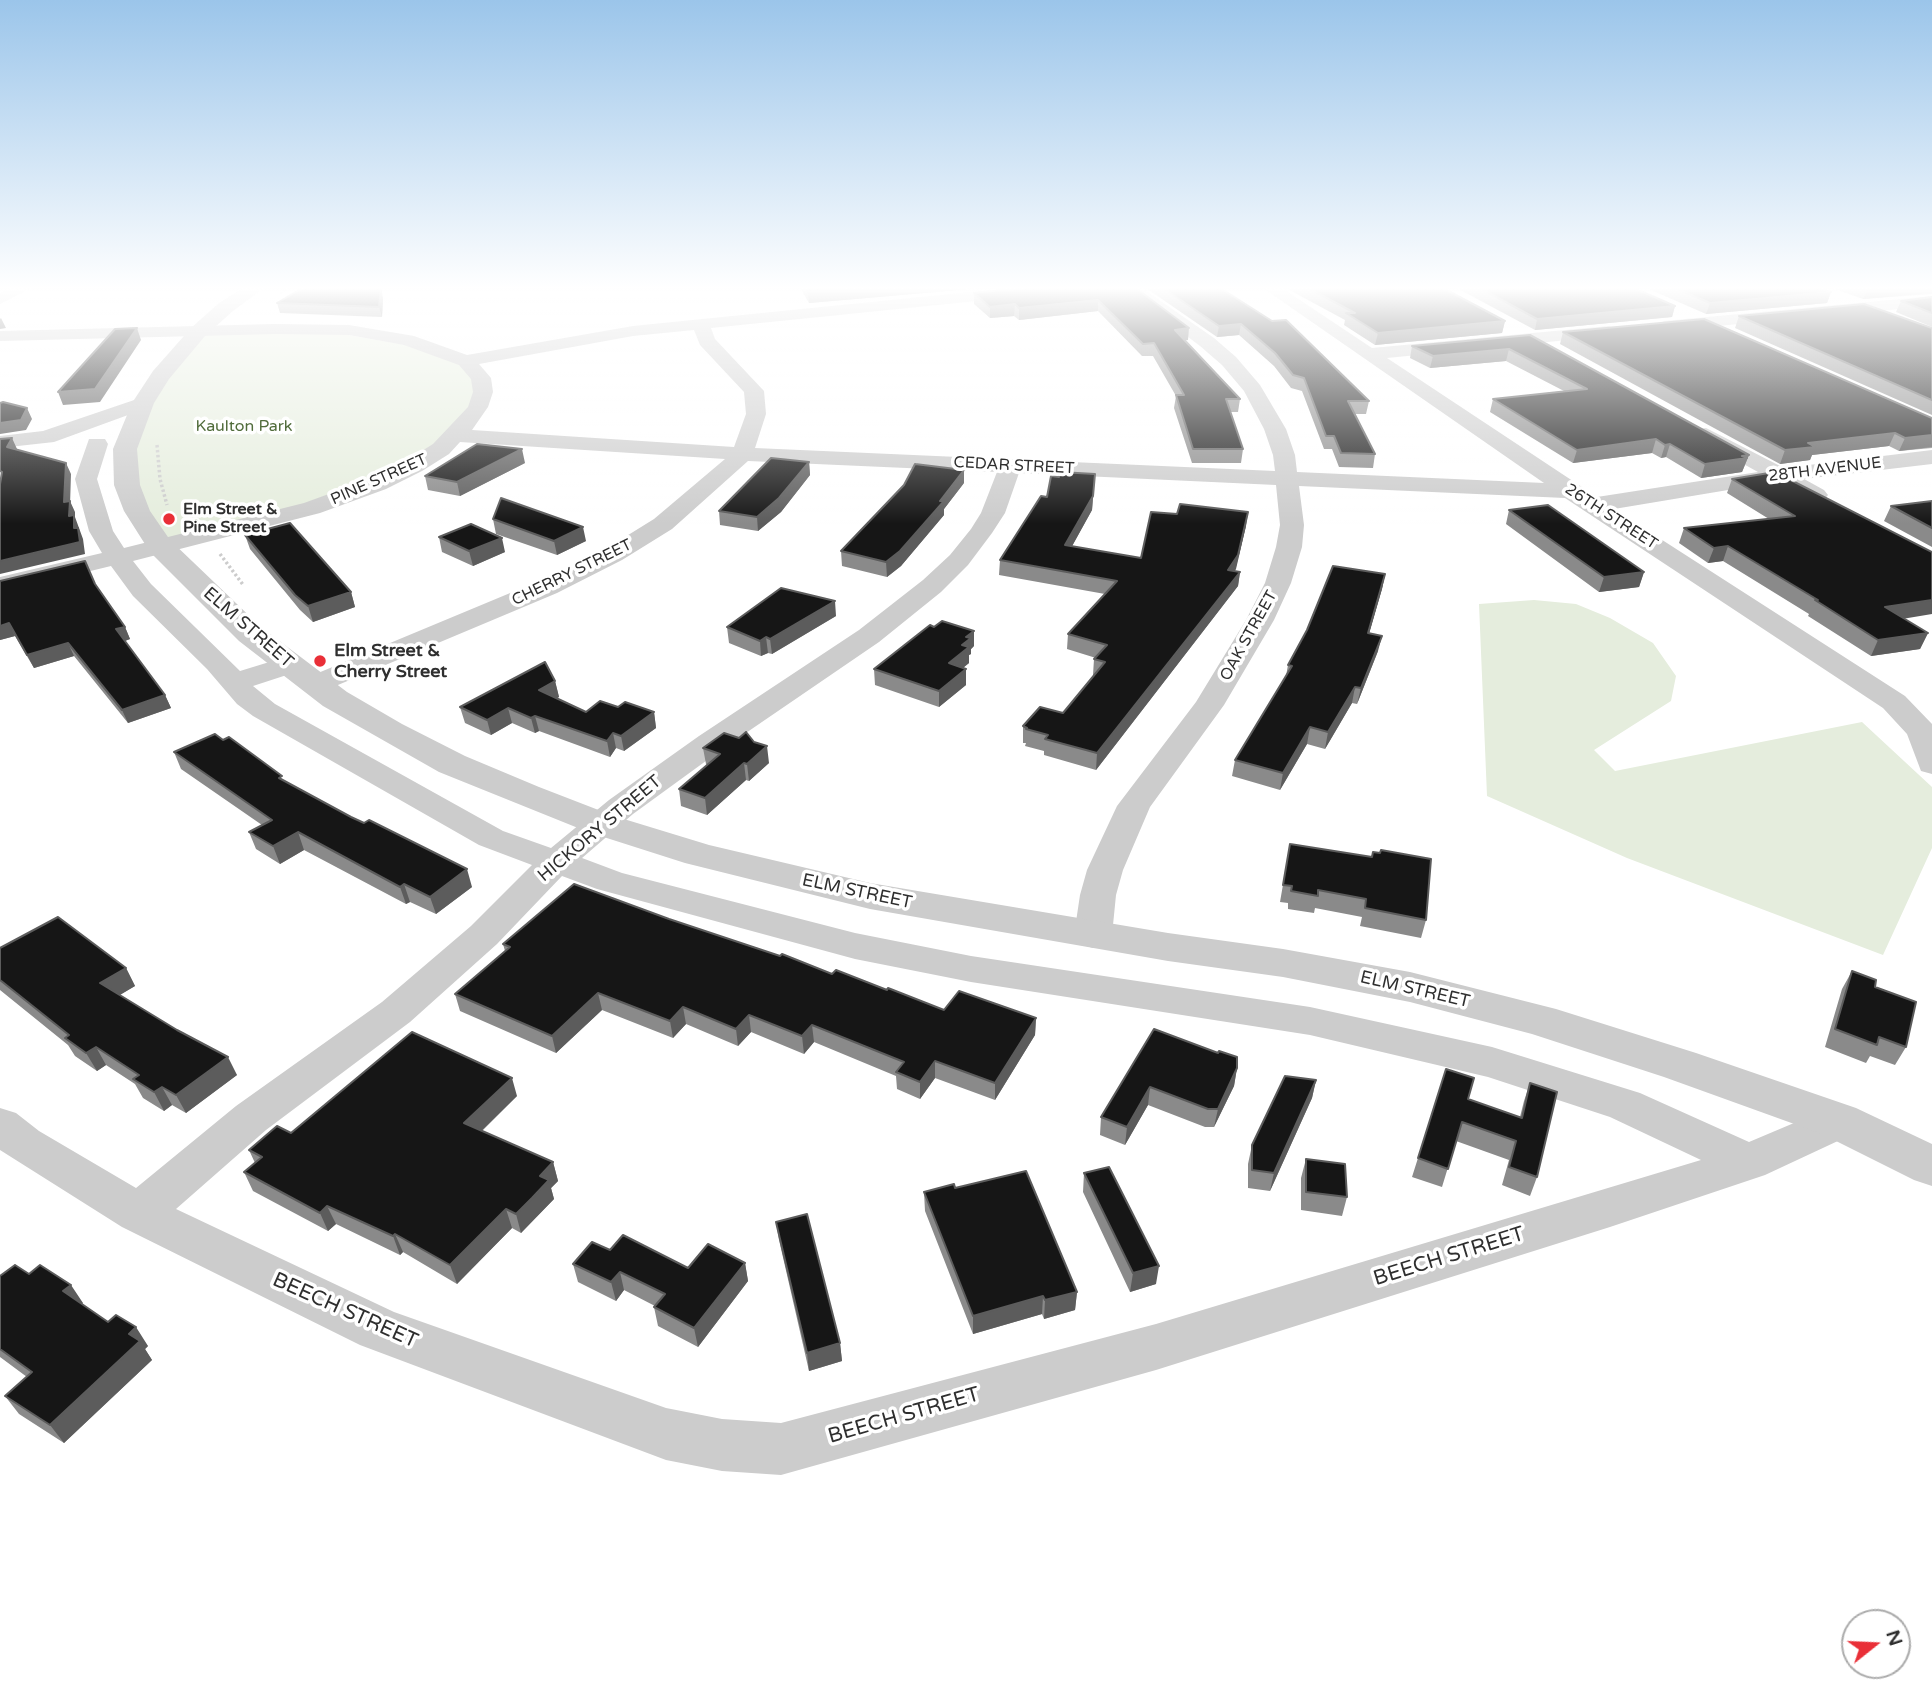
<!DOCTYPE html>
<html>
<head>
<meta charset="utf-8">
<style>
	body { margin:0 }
	#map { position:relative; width:1932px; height:1700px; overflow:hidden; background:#fff; font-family:"Varela Round",sans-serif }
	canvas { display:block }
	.north { position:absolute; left:1841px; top:1609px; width:70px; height:70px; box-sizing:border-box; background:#fff; border:2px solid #acacac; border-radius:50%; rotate:72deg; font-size:19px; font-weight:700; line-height:28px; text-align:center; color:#2f2f2f }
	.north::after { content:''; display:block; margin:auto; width:24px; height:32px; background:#e92f37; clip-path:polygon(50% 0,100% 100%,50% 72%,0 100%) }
</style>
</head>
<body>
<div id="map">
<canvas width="1932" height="1700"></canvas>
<div class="north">N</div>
</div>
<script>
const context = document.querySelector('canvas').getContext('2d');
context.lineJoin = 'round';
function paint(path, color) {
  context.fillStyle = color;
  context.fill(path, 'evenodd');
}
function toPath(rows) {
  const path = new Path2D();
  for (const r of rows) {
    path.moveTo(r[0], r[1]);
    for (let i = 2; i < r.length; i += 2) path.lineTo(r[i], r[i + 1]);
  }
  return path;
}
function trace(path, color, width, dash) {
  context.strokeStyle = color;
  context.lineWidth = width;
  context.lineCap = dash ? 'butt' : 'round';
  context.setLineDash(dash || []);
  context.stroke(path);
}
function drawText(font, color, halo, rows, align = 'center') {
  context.font = font + ' "Varela Round",sans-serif';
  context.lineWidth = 7;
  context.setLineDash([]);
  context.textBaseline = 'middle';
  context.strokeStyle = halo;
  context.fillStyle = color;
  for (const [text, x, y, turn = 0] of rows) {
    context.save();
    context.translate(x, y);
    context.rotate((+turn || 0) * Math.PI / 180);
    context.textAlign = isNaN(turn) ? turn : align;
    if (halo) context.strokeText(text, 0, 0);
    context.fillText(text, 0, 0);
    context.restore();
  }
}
paint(toPath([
	[314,329,446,352,481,378,467,423,378,484,160,546,137,511,129,436,198,332],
	[1534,600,1576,604,1610,618,1653,643,1676,676,1671,701,1594,750,1615,771,1862,722,1932,787,1932,848,1883,955,1627,858,1487,796,1479,604]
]), '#e5eddd');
trace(toPath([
	[280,293,291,286]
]), '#ccc', 2.5, [2, 2]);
trace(toPath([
	[157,445,160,479,167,505],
	[220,554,244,586]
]), '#ccc', 3.5, [2.5, 2.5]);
paint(toPath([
	[15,286,36,286,0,304,0,293,15,286],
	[1030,286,1083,286,1075,291,711,328,715,339,764,391,766,414,755,448,1275,471,1273,455,1264,429,1244,391,1222,365,1200,346,1121,286,1139,286,1214,338,1236,357,1260,385,1286,429,1295,455,1297,472,1544,483,1260,286,1279,286,1372,348,1608,326,1614,327,1617,331,1608,336,1387,358,1597,497,1758,472,1698,439,1695,434,1698,429,1706,428,1784,468,1932,450,1932,464,1804,479,1824,490,1828,495,1824,500,1816,502,1776,482,1614,509,1905,696,1932,724,1932,774,1921,771,1907,734,1883,708,1565,498,1299,486,1304,525,1302,547,1291,583,1274,620,1224,705,1150,807,1123,870,1116,895,1112,935,1106,944,1093,948,1080,944,1074,935,1080,895,1087,870,1117,806,1196,702,1246,620,1265,583,1276,547,1280,525,1276,485,1019,473,1005,513,992,533,968,565,941,592,879,642,721,750,633,814,582,858,622,873,855,933,971,956,1310,1007,1492,1047,1640,1093,1749,1142,1839,1104,1855,1109,1861,1121,1855,1133,1765,1175,1610,1227,1156,1370,781,1475,722,1471,666,1460,360,1345,122,1227,0,1150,0,1108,16,1113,39,1131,136,1188,236,1106,382,1002,471,926,532,865,479,845,253,716,237,704,207,669,133,596,111,566,0,593,0,577,102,553,89,531,75,479,89,439,105,439,108,444,97,479,113,531,124,548,304,503,370,479,406,461,433,444,468,407,473,392,471,379,459,365,404,345,349,335,276,334,0,341,0,331,276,324,349,325,414,336,467,355,633,326,1030,286],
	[694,330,700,345,744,392,746,414,734,447,472,430,488,407,493,392,491,378,479,364,633,336,694,330],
	[460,442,725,459,654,519,604,550,539,581,306,678,301,684,306,690,316,693,326,690,557,593,622,560,672,529,748,461,997,472,981,513,971,529,950,555,923,580,859,630,699,736,609,800,551,848,503,831,275,704,253,686,299,671,303,665,299,659,289,656,240,671,151,584,133,561,320,513,386,489,422,471,449,454,460,442],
	[562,876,597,889,855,959,971,982,1310,1035,1488,1077,1610,1117,1701,1160,1156,1324,781,1423,722,1419,666,1408,394,1312,176,1209,266,1130,410,1022,497,944,562,876],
	[1932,296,1932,306,1664,331,1655,326,1664,321,1932,296],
	[143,397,150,399,153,403,150,407,54,442,0,448,0,436,43,431,143,397]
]), '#ccc');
paint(toPath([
	[246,286,267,286,233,311,205,336,169,379,154,403,137,449,140,485,150,511,170,540,261,627,347,692,402,724,465,756,539,787,614,816,709,845,870,883,1168,933,1283,949,1410,972,1556,1009,1696,1053,1856,1108,1932,1144,1932,1186,1914,1180,1822,1134,1664,1077,1532,1034,1410,1002,1283,977,1168,961,870,909,685,863,588,832,439,772,323,706,239,641,150,552,124,511,114,485,113,449,132,403,153,371,191,328,219,303,246,286]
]), '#ccc');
paint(toPath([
	[88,286,224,286,221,287],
	[799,286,1005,286,809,303],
	[1133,286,1188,340,1185,340,1240,399,1238,412,1230,412,1243,449,1241,463,1192,463,1174,408,1176,396,1153,356,1142,356,1098,311,1019,320,1014,316,990,318,974,304,974,293],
	[1143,286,1233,286,1220,287,1369,401,1366,414,1355,414,1375,454,1373,468,1339,467,1332,449,1324,449,1302,391,1291,388,1274,366,1239,335,1217,337],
	[1282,286,1439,286,1505,321,1502,333,1375,345,1344,325,1345,320],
	[1453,286,1629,286,1675,306,1672,317,1535,330],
	[1642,286,1814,286,1831,292,1827,303,1706,314],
	[1826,286,1932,286,1932,294,1863,299],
	[1932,297,1932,327,1896,312,1901,301],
	[383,298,382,317,280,313,277,303],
	[1739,316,1932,328,1932,415,1735,328],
	[1563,332,1932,418,1932,448,1899,451,1889,446,1812,455,1810,460,1780,464,1560,344],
	[1530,335,1749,455,1742,472,1701,478,1666,457,1661,458,1652,453,1573,463,1490,412,1493,399,1564,391,1506,361,1430,368,1410,358,1412,346],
	[809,462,810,475,781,512,758,531,720,525,719,511],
	[525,463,460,496,428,490,425,476],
	[1095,474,1092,510,1072,546,1141,558,1246,526,1235,571,1240,572,1238,586,1096,770,1044,755,1044,751,1025,746,1026,743,1023,743,1023,726,1063,713,1095,675,1093,675,1094,659,1096,658,1067,649,1068,634,1105,594,999,575,1000,560,1047,497,1059,477],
	[1732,479,1932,552,1904,619,1928,633,1920,649,1871,656,1808,616,1809,614,1723,561,1708,563,1679,543,1684,528,1769,519,1727,493],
	[964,483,944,509,944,515,901,566,887,577,842,566,841,551],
	[1932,501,1932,547,1884,521,1891,506],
	[1509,510,1644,572,1639,587,1599,592,1506,524],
	[493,519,586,541,557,555,496,534],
	[245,535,351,592,355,607,313,622,300,610,250,549],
	[439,537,505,552,473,566,442,552],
	[1385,574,1382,589,1369,633,1378,651,1357,704,1352,703,1325,749,1307,744,1280,790,1232,776,1235,760,1286,676,1288,665],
	[0,581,95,585,125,627,130,639,125,641,165,695,171,708,128,723,74,656,34,668,15,636,0,640],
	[836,616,772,654,768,653,761,656,729,643,727,627],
	[974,646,971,649,971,654,969,655,969,663,963,668,966,685,939,707,875,685,874,669],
	[555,681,559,697,556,698,586,712,618,707,654,712,656,728,624,751,616,748,610,757,539,731,535,733,512,723,491,735,465,723,460,707],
	[703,748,769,763,749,781,746,780,707,815,681,806,679,789,707,765,706,764],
	[174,752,283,780,472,887,436,914,410,902,406,904,304,850,280,864,256,849,249,832,262,825,181,769],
	[1290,844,1426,920,1421,938,1360,926,1362,917,1315,908,1314,913,1288,909,1288,903,1280,902],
	[669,919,832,974,887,990,944,1010,1036,1018,1035,1035,995,1100,935,1078,920,1099,897,1089,896,1076,814,1042,804,1054,751,1032,738,1046,686,1024,673,1038,602,1010,556,1053,460,1011,455,994,505,951,503,944],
	[0,948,126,968,135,986,119,995,237,1075,186,1113,172,1105,164,1111,143,1098,135,1084,106,1065,97,1071,75,1056,68,1045,0,990],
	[1852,971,1875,987,1906,1047,1895,1065,1870,1056,1866,1063,1825,1047,1842,989],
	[1154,1029,1237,1068,1234,1086,1214,1127,1205,1127,1148,1105,1125,1145,1100,1135,1101,1117],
	[1316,1080,1312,1098,1270,1191,1248,1188,1248,1164,1252,1145],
	[1530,1083,1537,1177,1530,1196,1502,1185,1509,1160,1456,1141,1442,1187,1412,1177,1418,1158,1468,1099,1520,1117,1524,1101],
	[517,1096,482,1131,553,1162,558,1181,551,1188,554,1199,521,1233,512,1228,457,1284,403,1252,400,1255,336,1224,328,1231,253,1191,244,1172,255,1163,249,1150,291,1133],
	[1306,1159,1347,1197,1342,1216,1301,1210,1301,1178],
	[1084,1173,1156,1284,1130,1292,1083,1192],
	[955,1188,1077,1292,1075,1310,1044,1319,1042,1314,973,1334,925,1211,924,1192],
	[776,1222,840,1343,842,1361,809,1371,779,1240],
	[610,1250,688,1268,745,1263,748,1281,698,1347,658,1326,654,1307,655,1306,624,1290,616,1301,578,1282,573,1264],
	[0,1276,83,1303,82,1304,108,1322,148,1346,145,1349,152,1360,64,1443,19,1414,5,1396,27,1377,0,1357]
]), '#8a8a8a');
paint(toPath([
	[879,286,1005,286,809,303,808,292],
	[1897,286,1932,286,1932,293,1863,299,1868,288],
	[381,288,383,298,382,317,379,307],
	[1831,292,1827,303,1706,314,1710,303],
	[1098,300,1098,311,1019,320,1019,308],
	[1015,304,1014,316,990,318,990,307],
	[1675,306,1672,317,1535,330,1537,319],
	[1,318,6,328,0,329,0,319],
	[1505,321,1502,333,1375,345,1378,333],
	[1241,324,1239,335,1217,337,1219,326],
	[137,328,141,340,100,402,63,405,58,392],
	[1189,328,1188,340,1174,342,1175,330],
	[1509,349,1506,361,1430,368,1433,356],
	[27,408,32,419,26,430,0,434,0,423],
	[1895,433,1889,446,1812,455,1810,460,1780,464,1785,450,1808,443],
	[1932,435,1932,447,1899,451,1905,438],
	[12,438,17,449,12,458,7,447],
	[1656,439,1652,453,1573,463,1577,450],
	[1670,444,1666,457,1661,458,1665,445],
	[522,449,525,463,460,496,457,482],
	[1749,455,1742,472,1701,478,1705,464],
	[809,462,810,475,781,512,758,531,757,517],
	[66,463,71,474,70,505,70,501,75,512,75,517,83,539,85,554,0,574,0,561,79,540,64,502],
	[964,470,964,483,944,509,944,515,901,566,887,577,886,562,940,501],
	[1095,474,1092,510,1065,559,1065,545],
	[1248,512,1246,526,1236,569,1226,584,1228,570],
	[583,527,586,541,557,555,554,541],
	[502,538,505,552,473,566,469,551],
	[1728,546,1723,561,1708,563,1714,548],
	[1240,572,1238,586,1096,770,1097,753],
	[1644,572,1639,587,1599,592,1604,577],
	[1385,574,1382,589,1365,648,1368,633],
	[351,592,355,607,313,622,308,606],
	[1932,600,1932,614,1878,623,1885,607],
	[835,601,836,616,772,654,770,639],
	[9,623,15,636,0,640,0,626],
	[125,627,130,639,122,642,116,629],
	[974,631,974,646,971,649,971,654,969,655,969,663,949,679,949,663,962,645,966,637],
	[1928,633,1920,649,1871,656,1878,640],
	[1382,636,1378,651,1357,704,1361,688],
	[766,637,768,653,761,656,760,641],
	[68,643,74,656,34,668,27,655],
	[966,669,966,685,939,707,939,691],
	[555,681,559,697,543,706,539,690],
	[1355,687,1352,703,1325,749,1328,732],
	[165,695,171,708,128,723,122,710],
	[508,708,512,723,491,735,487,720],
	[654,712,656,728,624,751,621,736],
	[535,716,539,731,535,733,531,718],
	[1310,727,1307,744,1280,790,1283,773],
	[613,733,616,748,610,757,607,741],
	[767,746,769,763,749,781,747,764],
	[744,763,746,780,707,815,705,798],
	[298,832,304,850,280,864,273,846],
	[467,869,472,887,436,914,430,897],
	[404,884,410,902,406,904,400,887],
	[126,968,135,986,110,1001,100,983],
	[598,993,602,1010,556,1053,552,1036],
	[683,1007,686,1024,673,1038,670,1021],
	[749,1015,751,1032,738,1046,736,1029],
	[1036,1018,1035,1035,995,1100,995,1083],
	[812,1025,814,1042,804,1054,802,1036],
	[96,1047,106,1065,97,1071,86,1053],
	[228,1057,237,1075,186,1113,176,1095],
	[935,1061,935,1078,920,1099,920,1082],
	[1237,1068,1234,1086,1214,1127,1218,1109],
	[512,1078,517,1096,471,1141,464,1123],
	[1316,1080,1312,1098,1270,1191,1274,1173],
	[162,1087,172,1105,164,1111,154,1092],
	[1150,1087,1148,1105,1125,1145,1127,1127],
	[553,1162,558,1181,551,1188,554,1199,521,1233,516,1214,540,1176],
	[327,1206,336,1224,328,1231,320,1213],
	[506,1209,512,1228,457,1284,450,1265],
	[395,1234,403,1252,400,1255,393,1236],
	[745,1263,748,1281,698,1347,694,1328],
	[1159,1266,1156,1284,1130,1292,1133,1273],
	[620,1272,624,1290,616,1301,611,1282],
	[71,1285,83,1303,76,1309,63,1291],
	[1077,1292,1075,1310,1044,1319,1045,1300],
	[1043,1296,1042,1314,973,1334,973,1316],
	[136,1327,148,1346,145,1349,152,1360,64,1443,50,1425,129,1334],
	[840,1343,842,1361,809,1371,807,1353]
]), '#5c5c5c');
const building = toPath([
	[306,286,355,286,381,288,379,307,277,303,306,286],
	[805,286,879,286,808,292,805,286],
	[1044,286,1133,286,1189,328,1175,330,1240,399,1226,399,1243,449,1193,449,1176,395,1184,395,1154,343,1143,344,1098,300,1019,308,1015,304,990,307,974,293,1044,286],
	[1160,286,1217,286,1272,321,1286,320,1369,401,1348,401,1375,454,1341,453,1334,436,1326,436,1304,378,1293,375,1275,353,1241,324,1219,326,1160,286],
	[1304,286,1439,286,1505,321,1378,333,1346,313,1355,313,1304,286],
	[1476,286,1629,286,1675,306,1537,319,1476,286],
	[1670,286,1814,286,1831,292,1710,303,1670,286],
	[1861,286,1897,286,1868,288,1861,286],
	[1932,297,1932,313,1901,301,1932,297],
	[1864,304,1932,328,1932,400,1739,316,1864,304],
	[1704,319,1932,418,1932,435,1905,438,1895,433,1808,443,1815,447,1785,450,1563,332,1704,319],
	[137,328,95,389,58,392,115,329,137,328],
	[1530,335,1749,455,1742,456,1747,458,1705,464,1670,444,1665,445,1656,439,1577,450,1493,399,1587,389,1509,349,1433,356,1412,346,1530,335],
	[3,402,27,408,21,420,0,423,0,403,3,402],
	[12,438,7,447,66,463,64,502,70,501,69,516,74,515,74,528,78,528,80,542,0,561,0,484,2,472,0,471,0,439,12,438],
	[477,444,522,449,457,482,425,476,477,444],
	[771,458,809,462,779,498,757,517,719,511,771,458],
	[915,464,964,470,940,501,944,501,900,551,886,562,841,551,904,485,915,464],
	[1060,472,1095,474,1093,496,1065,545,1141,558,1151,512,1177,514,1180,504,1248,512,1238,555,1228,570,1240,572,1097,753,1045,739,1048,735,1026,729,1027,728,1023,726,1040,707,1063,713,1105,662,1094,659,1107,645,1068,634,1117,581,1000,560,1041,496,1047,497,1051,476,1059,477,1060,472],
	[1775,472,1932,552,1932,600,1885,607,1928,633,1878,640,1815,600,1818,600,1728,546,1714,548,1684,528,1795,516,1732,479,1775,472],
	[501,498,583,527,554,541,493,519,501,498],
	[1932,501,1932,528,1891,506,1932,501],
	[1548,505,1644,572,1604,577,1509,510,1548,505],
	[290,523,351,592,308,606,295,595,245,535,290,523],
	[471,524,502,538,469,551,439,537,471,524],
	[85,561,95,584,125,627,116,629,165,695,122,710,68,643,27,655,9,623,0,626,0,581,85,561],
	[1333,566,1385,574,1368,633,1382,636,1361,688,1355,687,1328,732,1310,727,1283,773,1235,760,1292,666,1288,665,1307,630,1333,566],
	[781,588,835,601,770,639,766,637,760,641,727,627,781,588],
	[942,621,974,631,966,637,971,638,962,645,969,647,949,663,966,669,939,691,874,669,930,625,934,627,942,621],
	[545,662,555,681,539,690,586,712,600,701,618,707,625,702,654,712,621,736,613,733,607,741,535,716,531,718,508,708,487,720,460,707,545,662],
	[746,732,754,742,767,746,747,764,744,763,705,798,679,789,720,754,703,748,724,733,739,738,746,732],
	[215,734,223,740,229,737,282,776,279,778,351,817,364,823,369,820,467,869,430,897,404,884,400,887,298,832,273,846,249,832,272,820,174,752,215,734],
	[1290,844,1372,857,1373,852,1380,853,1381,850,1431,859,1426,920,1365,908,1366,899,1318,890,1318,896,1291,891,1292,886,1283,885,1290,844],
	[574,884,669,919,780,956,782,954,832,974,836,970,887,990,888,988,944,1010,959,991,1036,1018,995,1083,935,1061,920,1082,896,1072,904,1062,812,1025,802,1036,749,1015,736,1029,683,1007,670,1021,598,993,552,1036,455,994,510,947,503,944,574,884],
	[58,917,126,968,100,983,177,1030,228,1057,176,1095,162,1087,154,1092,133,1079,139,1075,96,1047,86,1053,65,1038,69,1035,0,980,0,948,58,917],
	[1852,971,1876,980,1875,987,1916,1002,1906,1047,1879,1037,1877,1045,1835,1029,1852,971],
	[1154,1029,1218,1053,1219,1051,1237,1057,1237,1068,1218,1109,1208,1109,1150,1087,1127,1127,1101,1117,1154,1029],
	[412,1032,512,1078,464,1123,553,1162,540,1176,549,1180,532,1198,516,1214,506,1209,450,1265,395,1234,393,1236,327,1206,320,1213,244,1172,262,1157,249,1150,277,1126,291,1133,412,1032],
	[1446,1069,1474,1078,1468,1099,1522,1118,1530,1083,1557,1092,1537,1177,1509,1167,1516,1141,1462,1122,1448,1169,1418,1158,1446,1069],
	[1285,1076,1316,1080,1274,1173,1252,1170,1252,1145,1285,1076],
	[1306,1159,1345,1164,1347,1197,1306,1192,1306,1159],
	[1109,1167,1159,1266,1133,1273,1084,1173,1109,1167],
	[1026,1171,1077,1292,1045,1300,1043,1296,973,1316,924,1192,954,1184,955,1188,1026,1171],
	[807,1214,840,1343,807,1353,776,1222,807,1214],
	[623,1235,688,1268,708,1244,745,1263,694,1328,654,1307,665,1294,620,1272,611,1282,573,1264,592,1242,610,1250,623,1235],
	[15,1265,29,1274,40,1265,71,1285,63,1291,108,1322,116,1315,136,1327,129,1334,140,1341,50,1425,5,1396,32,1372,0,1349,0,1276,15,1265]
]);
paint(building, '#161616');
trace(building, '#5c5c5c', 2);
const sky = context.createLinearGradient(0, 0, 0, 524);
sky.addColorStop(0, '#9bc5ea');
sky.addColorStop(0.55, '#fff');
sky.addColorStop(1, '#ffffff00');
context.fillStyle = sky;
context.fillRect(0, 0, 1932, 524);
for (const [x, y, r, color] of [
	[169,519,7,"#e92f37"],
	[320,661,7,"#e92f37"]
]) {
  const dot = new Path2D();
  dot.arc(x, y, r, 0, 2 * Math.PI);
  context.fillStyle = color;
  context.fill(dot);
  trace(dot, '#fff', 2.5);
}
drawText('16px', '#516c3b', '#fff', [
	["Kaulton Park",244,427]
]);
drawText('16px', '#2f2f2f', '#fff', [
	["CEDAR STREET",1014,466,3],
	["28TH AVENUE",1825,470,-7],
	["PINE STREET",379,480,-24],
	["26TH STREET",1611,517,33],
	["CHERRY STREET",572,573,-26],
	["OAK STREET",1249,636,-61]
]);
drawText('bold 16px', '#2f2f2f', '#fff', [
	["Elm Street &",183,510],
	["Pine Street",183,528]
], 'left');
drawText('18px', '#2f2f2f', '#fff', [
	["ELM STREET",248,628,41],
	["HICKORY STREET",600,829,-40],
	["ELM STREET",857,892,12],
	["ELM STREET",1415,990,13]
]);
drawText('bold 18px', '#2f2f2f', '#fff', [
	["Elm Street &",334,651],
	["Cherry Street",334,672]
], 'left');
drawText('21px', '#2f2f2f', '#fff', [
	["BEECH STREET",1449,1257,-17],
	["BEECH STREET",345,1311,24],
	["BEECH STREET",904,1416,-16]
]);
</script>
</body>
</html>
